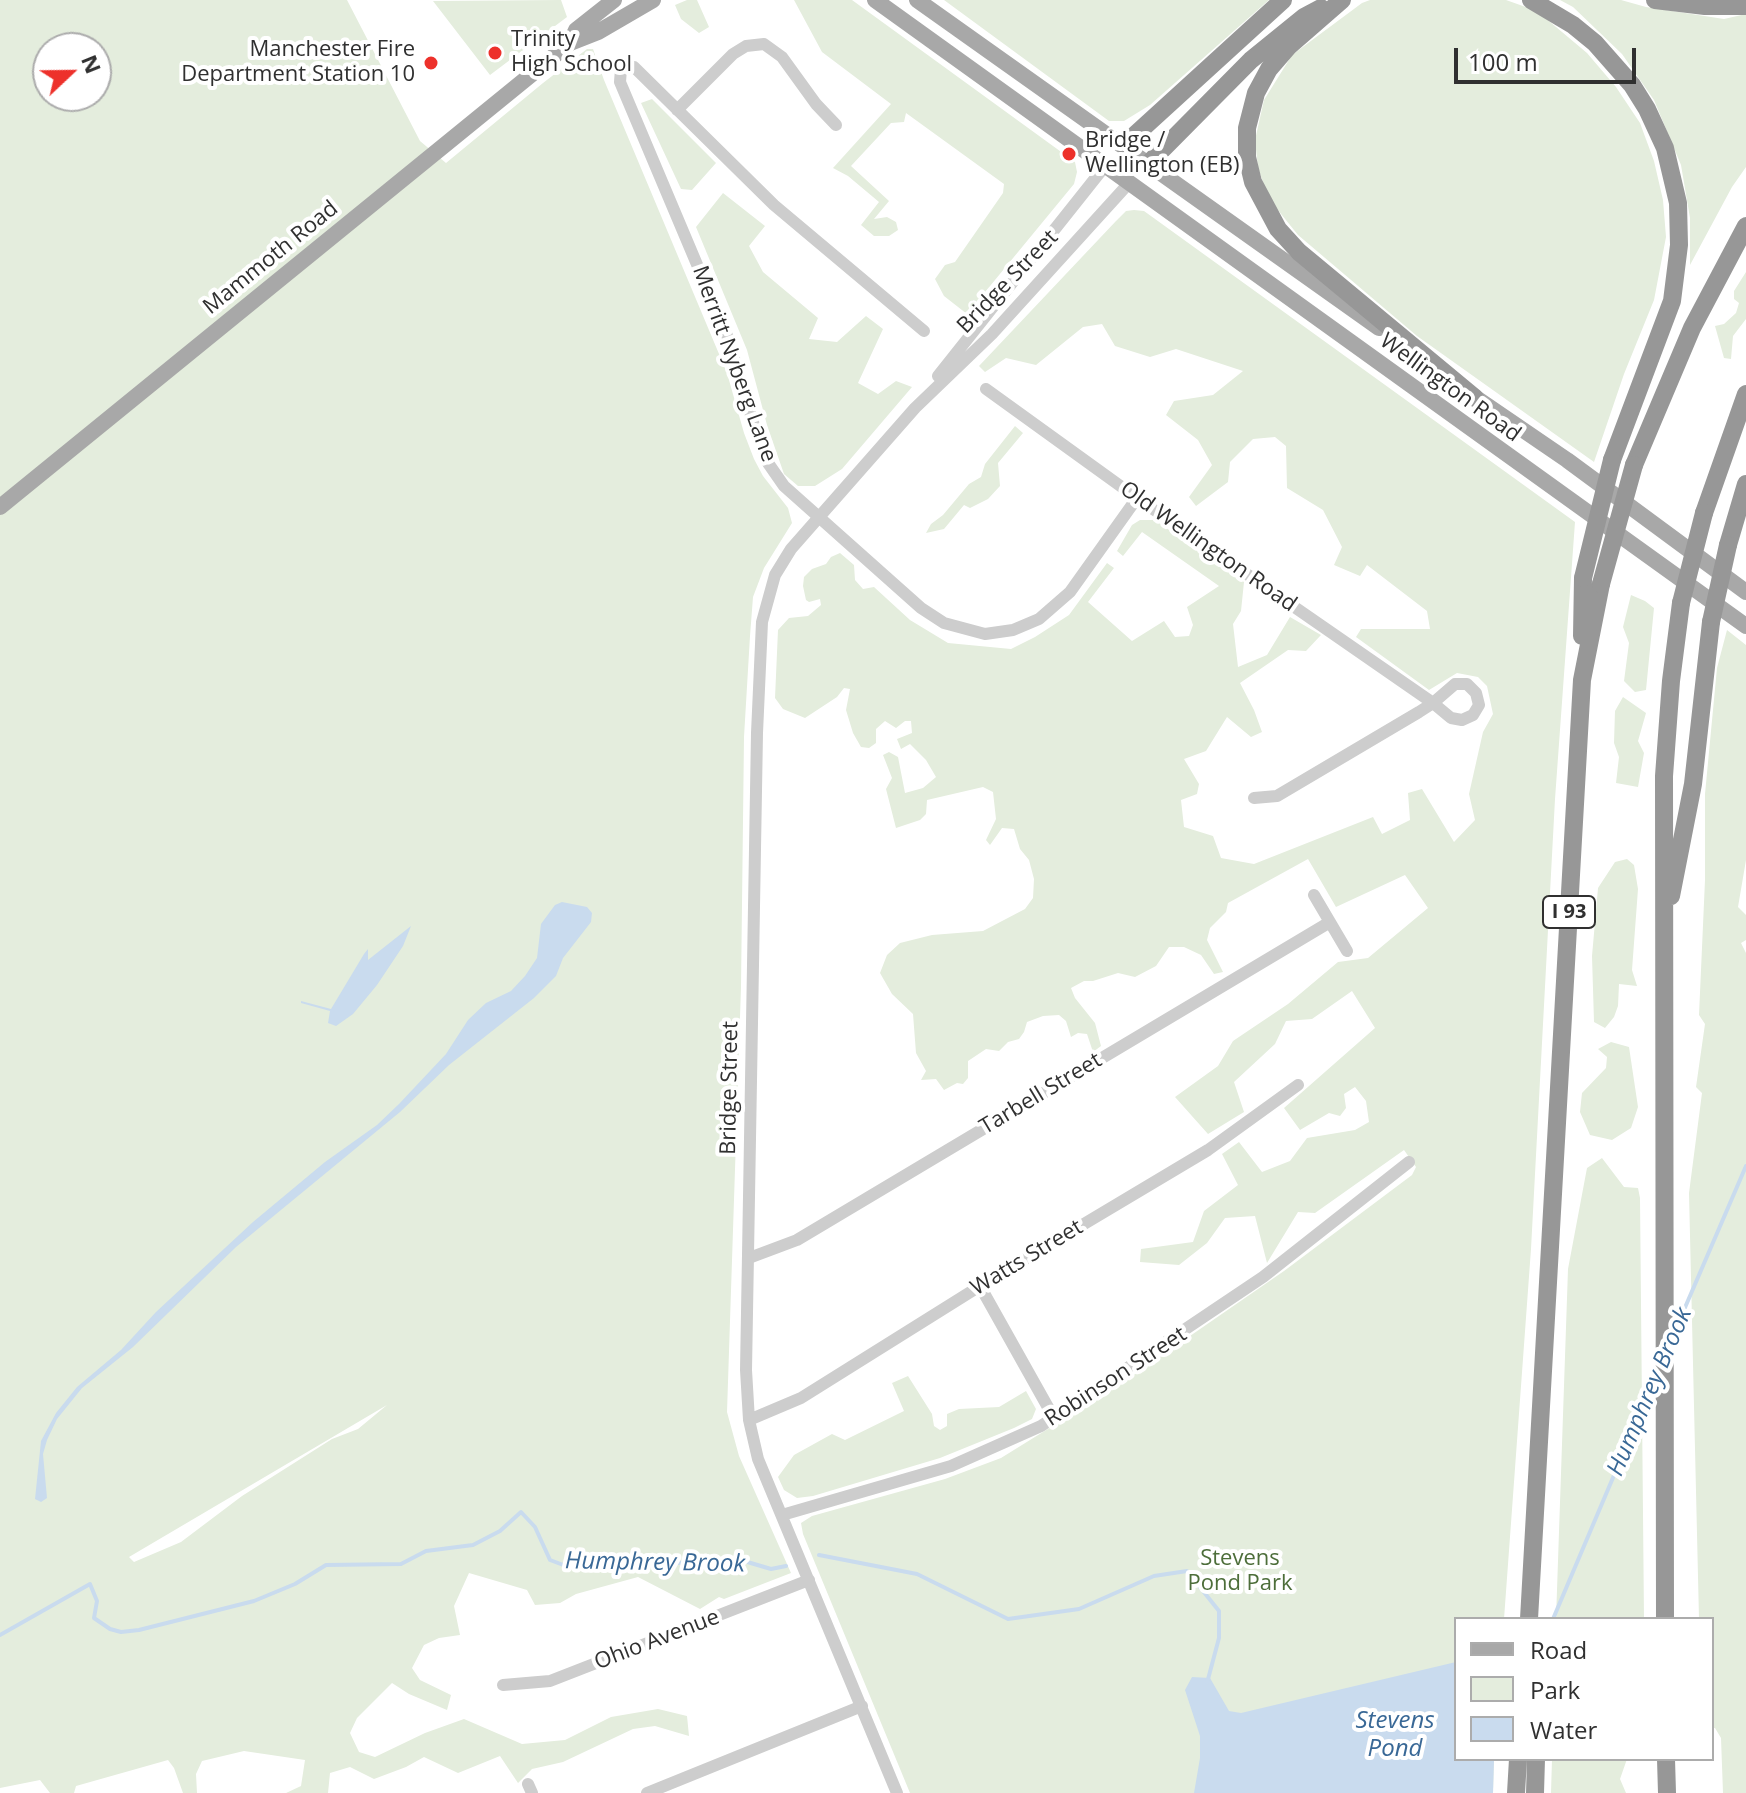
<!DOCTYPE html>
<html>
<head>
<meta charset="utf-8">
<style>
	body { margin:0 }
	#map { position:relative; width:1746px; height:1793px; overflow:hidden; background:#fff; font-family:"Open Sans",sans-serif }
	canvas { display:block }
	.legend { position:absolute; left:1454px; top:1617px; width:260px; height:144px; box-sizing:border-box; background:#fff; border:2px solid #acacac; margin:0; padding:10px 14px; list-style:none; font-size:24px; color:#303030 }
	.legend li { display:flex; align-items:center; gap:16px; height:40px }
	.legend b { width:40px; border:2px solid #acacac }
	.north { position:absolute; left:32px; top:32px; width:80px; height:80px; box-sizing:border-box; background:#fff; border:2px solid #acacac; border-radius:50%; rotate:68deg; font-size:22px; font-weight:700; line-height:32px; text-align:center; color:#303030 }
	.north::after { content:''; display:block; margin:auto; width:28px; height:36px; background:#ed312b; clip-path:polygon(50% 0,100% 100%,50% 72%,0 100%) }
	.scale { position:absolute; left:1454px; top:48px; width:182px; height:36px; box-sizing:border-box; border:4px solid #303030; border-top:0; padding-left:10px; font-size:24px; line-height:28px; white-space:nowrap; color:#303030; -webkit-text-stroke:6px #fff; paint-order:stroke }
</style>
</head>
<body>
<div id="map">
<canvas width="1746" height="1793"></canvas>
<ul class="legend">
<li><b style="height:10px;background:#a8a8a8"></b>Road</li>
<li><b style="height:22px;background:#e4eddd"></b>Park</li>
<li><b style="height:22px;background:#c9dbee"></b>Water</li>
</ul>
<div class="north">N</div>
<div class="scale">100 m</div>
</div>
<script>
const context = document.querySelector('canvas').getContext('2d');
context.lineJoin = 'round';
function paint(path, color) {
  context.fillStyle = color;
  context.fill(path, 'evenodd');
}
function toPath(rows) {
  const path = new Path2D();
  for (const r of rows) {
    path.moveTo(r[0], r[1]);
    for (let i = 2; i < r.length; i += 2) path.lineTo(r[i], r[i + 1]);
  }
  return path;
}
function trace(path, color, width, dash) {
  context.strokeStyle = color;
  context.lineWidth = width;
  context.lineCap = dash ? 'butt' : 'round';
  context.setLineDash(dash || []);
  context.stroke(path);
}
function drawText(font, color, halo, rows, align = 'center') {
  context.font = font + ' "Open Sans",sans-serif';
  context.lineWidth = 8;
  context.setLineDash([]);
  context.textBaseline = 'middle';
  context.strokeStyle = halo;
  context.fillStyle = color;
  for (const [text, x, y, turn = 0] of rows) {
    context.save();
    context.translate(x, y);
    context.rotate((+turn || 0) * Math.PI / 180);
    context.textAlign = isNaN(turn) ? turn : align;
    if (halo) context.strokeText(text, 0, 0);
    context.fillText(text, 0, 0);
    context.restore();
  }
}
paint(toPath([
	[0,0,347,0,420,141,446,163,543,83,587,49,593,49,604,80,727,373,744,433,754,459,763,476,788,508,792,523,764,568,753,597,750,636,744,737,741,987,727,1412,739,1456,791,1573,724,1599,719,1597,700,1609,638,1577,576,1594,560,1603,535,1605,527,1590,469,1573,454,1606,460,1635,439,1638,424,1645,412,1668,420,1680,451,1695,447,1710,409,1694,392,1683,357,1718,350,1733,359,1752,375,1757,425,1733,464,1719,522,1744,565,1740,611,1717,658,1709,687,1716,689,1736,655,1726,633,1729,563,1762,532,1769,518,1783,500,1756,458,1773,424,1757,406,1767,374,1779,350,1767,330,1773,328,1793,286,1793,301,1786,305,1760,244,1751,202,1761,196,1774,197,1793,183,1793,174,1768,168,1760,76,1786,74,1793,50,1793,40,1780,0,1788],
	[48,48,96,48,96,96,48,96],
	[387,1405,358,1429,332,1439,242,1496,181,1542,134,1562,129,1557],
	[561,0,567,17,490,75,433,1],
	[687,0,697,0,709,27,699,33,681,19,675,5],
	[794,0,852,0,1075,162,1077,172,1074,184,967,314,944,296,935,279,945,265,955,262,1003,193,1004,184,906,113,904,122,891,123,851,166,889,201,874,219,887,217,896,222,898,230,889,236,874,236,861,225,879,202,848,176,833,168,891,104,822,52],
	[944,0,1269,0,1150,105,1124,121,1109,121],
	[1370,0,1506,0,1537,11,1587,53,1616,87,1640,123,1654,161,1663,200,1666,237,1654,300,1624,374,1594,462,1417,336,1298,235,1269,199,1258,168,1255,140,1264,100,1292,55,1362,3],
	[1560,0,1621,0,1646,7,1724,19,1746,14,1746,167,1732,187,1690,265,1690,218,1681,165,1654,100,1622,54,1573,7],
	[652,99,716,163,692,190,681,189,641,103],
	[723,193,765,226,749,246,763,272,818,318,809,339,837,342,866,316,883,329,858,383,878,394,896,381,912,387,842,469,815,486,798,486,784,474,767,425,747,350,696,227],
	[1134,210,1144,211,1575,522,1555,799,1531,1249,1504,1619,1456,1619,1456,1759,1494,1759,1493,1793,910,1793,803,1534,801,1523,812,1516,945,1479,1001,1458,1122,1383,1284,1271,1412,1175,1416,1167,1404,1150,1315,1213,1298,1212,1267,1263,1255,1216,1225,1218,1207,1243,1179,1265,1140,1262,1141,1249,1193,1242,1204,1211,1238,1185,1222,1154,1239,1142,1262,1172,1290,1161,1307,1138,1355,1130,1369,1122,1366,1101,1355,1087,1344,1094,1346,1108,1340,1116,1329,1113,1300,1130,1284,1108,1375,1028,1352,991,1312,1019,1286,1021,1275,1044,1234,1082,1244,1112,1208,1134,1175,1097,1218,1066,1233,1041,1288,1004,1338,962,1368,958,1428,908,1405,875,1336,907,1308,859,1228,903,1226,912,1210,928,1207,940,1223,972,1214,974,1201,955,1184,947,1169,947,1156,966,1135,977,1118,973,1093,981,1084,981,1071,988,1075,998,1095,1023,1101,1046,1093,1052,1087,1034,1078,1033,1071,1037,1066,1021,1059,1015,1043,1016,1027,1022,1024,1032,1019,1039,1008,1042,999,1051,986,1049,968,1061,968,1078,963,1084,957,1083,944,1090,936,1079,921,1080,926,1071,916,1053,913,1014,892,994,880,973,887,955,900,943,932,935,983,931,1025,909,1033,898,1034,879,1029,860,1020,849,1014,829,1002,828,990,845,986,840,996,819,993,792,983,787,927,800,926,814,920,820,896,828,886,789,892,778,883,755,889,752,898,757,905,793,923,788,936,777,926,760,910,744,901,749,897,739,912,733,911,721,905,721,896,728,885,721,876,729,876,743,869,748,861,747,853,733,846,710,850,689,844,688,837,697,805,718,783,709,775,698,778,630,789,618,808,616,821,605,820,599,809,602,806,600,803,586,804,577,812,569,826,564,831,557,840,553,854,565,855,580,863,589,874,587,910,620,948,643,1011,649,1035,637,1069,615,1107,563,1114,568,1088,602,1132,641,1164,621,1175,637,1189,636,1193,625,1187,607,1219,586,1142,532,1123,556,1117,551,1132,525,1140,520,1155,520,1244,582,1241,611,1233,624,1238,667,1267,655,1290,617,1321,635,1306,651,1288,650,1240,683,1254,710,1262,732,1251,737,1227,717,1206,751,1184,759,1199,784,1197,794,1181,800,1184,827,1213,836,1221,858,1254,864,1373,817,1382,834,1410,820,1408,793,1422,789,1454,842,1475,820,1469,794,1483,732,1493,714,1487,686,1478,677,1457,673,1429,690,1356,637,1361,629,1430,629,1427,611,1367,565,1360,576,1334,565,1342,547,1323,510,1287,488,1286,446,1275,437,1253,439,1230,462,1228,482,1196,506,1189,497,1212,465,1198,440,1166,415,1174,401,1213,395,1243,371,1176,349,1150,357,1115,346,1102,324,1083,327,1036,365,1006,358,985,372,979,366,1116,221,1126,211],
	[1746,272,1746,319,1733,336,1731,359,1724,358,1715,326,1724,324,1736,313,1739,303,1734,299,1734,291],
	[1015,426,1023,433,998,463,1000,486,988,499,970,508,964,505,944,529,926,533,931,524,943,515,969,484,981,477,985,464],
	[1631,595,1645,601,1654,608,1646,690,1635,692,1624,681,1629,643,1623,627],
	[1727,630,1746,645,1746,860,1738,907,1746,915,1746,940,1741,943,1746,953,1746,1793,1723,1793,1721,1738,1715,1728,1712,1728,1712,1619,1699,1619,1689,1193,1702,1093,1696,1087,1705,1024,1699,1015,1705,880,1705,794,1717,668],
	[1623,697,1646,713,1638,741,1644,753,1638,787,1616,783,1619,757,1614,743,1615,711],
	[1627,859,1634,865,1638,889,1632,970,1637,986,1619,984,1618,1006,1614,1017,1605,1028,1594,1022,1592,956,1598,888,1615,862],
	[1611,1042,1629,1047,1638,1107,1631,1128,1612,1140,1590,1135,1580,1112,1582,1093,1606,1068,1607,1057,1598,1049],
	[1602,1158,1624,1187,1638,1188,1640,1198,1644,1619,1556,1619,1568,1269,1587,1168],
	[908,1376,932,1414,934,1426,940,1430,947,1426,947,1414,959,1409,999,1407,1026,1391,1036,1409,1032,1419,1014,1428,940,1458,813,1496,797,1498,784,1490,778,1477,794,1455,832,1434,845,1440,904,1411,892,1383],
	[1552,1759,1627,1759,1620,1779,1626,1793,1551,1793]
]), '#e4eddd');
paint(toPath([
	[562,902,587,907,592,913,591,922,563,958,556,976,534,998,449,1065,400,1112,236,1247,133,1347,82,1388,57,1419,47,1440,43,1454,47,1498,41,1502,35,1499,41,1441,56,1413,77,1387,121,1350,156,1312,253,1222,325,1162,377,1125,399,1104,446,1054,468,1020,486,1003,511,991,525,976,537,958,541,924,555,905],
	[411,926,403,946,377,985,353,1014,336,1026,328,1023,330,1011,301,1003,301,1001,331,1009,364,954,368,949,368,960],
	[1456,1662,1456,1759,1494,1759,1493,1793,1194,1793,1200,1758,1200,1736,1185,1690,1192,1677,1210,1678,1229,1711,1241,1713]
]), '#c9dbee');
trace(toPath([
	[1671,1340,1746,1166],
	[819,1555,917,1574,1008,1619,1079,1609,1154,1576,1187,1571,1219,1611,1219,1638,1207,1683],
	[1553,1619,1657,1374],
	[0,1635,90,1584,97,1601,94,1618,110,1629,121,1632,139,1630,254,1601,295,1584,326,1565,401,1564,426,1551,473,1545,500,1531,521,1512,535,1527,550,1560,566,1566,744,1561,771,1569,786,1566]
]), '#c9dbee', 4);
trace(toPath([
	[677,110,733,54,746,46,764,44,782,57,816,104,836,125],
	[924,331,774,205,634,67,625,66,621,69,620,82,728,338,758,439,768,463,784,486,921,608,944,623,985,634,1013,630,1039,619,1070,592,1137,498],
	[938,376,1105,166],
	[986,389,1137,498,1433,703,1451,718,1462,720,1473,715,1479,705,1476,693,1467,684,1455,684,1433,703,1419,712,1277,796,1254,798],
	[1314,895,1347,951],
	[749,1258,797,1240,1330,922],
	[980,1286,1054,1418],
	[749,1420,801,1398,980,1286,1208,1150,1298,1085],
	[782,1515,951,1466,1041,1426,1263,1277,1409,1162],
	[503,1685,550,1681,809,1580],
	[528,1784,532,1793],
	[647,1793,862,1706],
	[897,1793,758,1459,749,1420,746,1370,757,733,762,622,775,575,791,549,915,408,992,334,1130,182]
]), '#cdcdcd', 12);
trace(toPath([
	[875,0,1746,626],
	[917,0,1379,328],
	[570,43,576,30,614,0],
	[1466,391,1567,460,1746,592],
	[0,507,570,43,598,32,653,0]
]), '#a8a8a8', 16);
trace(toPath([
	[1342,0,1288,47,1269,69,1256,93,1247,128,1247,157,1253,182,1278,229,1299,252,1475,398],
	[1531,0,1573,25,1595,43,1632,85,1647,109,1665,148,1678,203,1679,245,1672,301,1612,460],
	[1655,0,1705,6,1746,6],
	[1124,145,1283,0],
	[1148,164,1251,60,1304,17,1321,8],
	[1634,465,1692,328,1746,226],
	[1704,513,1746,394],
	[1728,545,1746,484],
	[1582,636,1583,578],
	[1671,896,1693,784,1711,622],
	[1529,1619,1582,680,1601,584],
	[1665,1619,1664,776,1671,681,1681,603],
	[1666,1759,1667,1793],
	[1516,1793,1518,1759],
	[1535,1793,1536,1759]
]), '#979797', 18);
trace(toPath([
	[1583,578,1612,460],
	[1601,584,1634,465],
	[1681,603,1704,513],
	[1711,622,1728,545]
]), '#979797', 18);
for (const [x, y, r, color] of [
	[495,53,8,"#ed312b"],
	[431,63,8,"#ed312b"],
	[1069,154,8,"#ed312b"]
]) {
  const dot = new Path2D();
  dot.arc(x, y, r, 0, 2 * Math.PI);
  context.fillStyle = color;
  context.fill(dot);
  trace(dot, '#fff', 3);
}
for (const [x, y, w] of [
	[1569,912,52]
]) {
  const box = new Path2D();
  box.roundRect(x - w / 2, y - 16, w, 32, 6);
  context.fillStyle = '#fff';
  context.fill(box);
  trace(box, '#303030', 2);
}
drawText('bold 20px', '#303030', null, [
	["I 93",1569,912]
]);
drawText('22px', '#303030', '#fff', [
	["Trinity",511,40],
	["High School",511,65],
	["Manchester Fire",415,50,"right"],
	["Department Station 10",415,75,"right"],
	["Bridge /",1085,141],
	["Wellington (EB)",1085,166]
], 'left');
drawText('22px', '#303030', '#fff', [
	["Mammoth Road",271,258,-39],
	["Bridge Street",1008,282,-46],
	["Merritt Nyberg Lane",734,364,70],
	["Wellington Road",1450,388,36],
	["Old Wellington Road",1208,547,35],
	["Bridge Street",730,1088,-89],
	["Tarbell Street",1041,1094,-31],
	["Watts Street",1027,1258,-31],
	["Robinson Street",1116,1377,-33],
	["Ohio Avenue",657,1640,-21]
]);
drawText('22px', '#4d6e3a', '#fff', [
	["Stevens",1240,1559],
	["Pond Park",1240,1584]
]);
drawText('italic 24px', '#396896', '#fff', [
	["Humphrey Brook",1650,1392,-67],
	["Humphrey Brook",655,1563,1],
	["Stevens",1395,1721],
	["Pond",1395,1749]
]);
</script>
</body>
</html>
